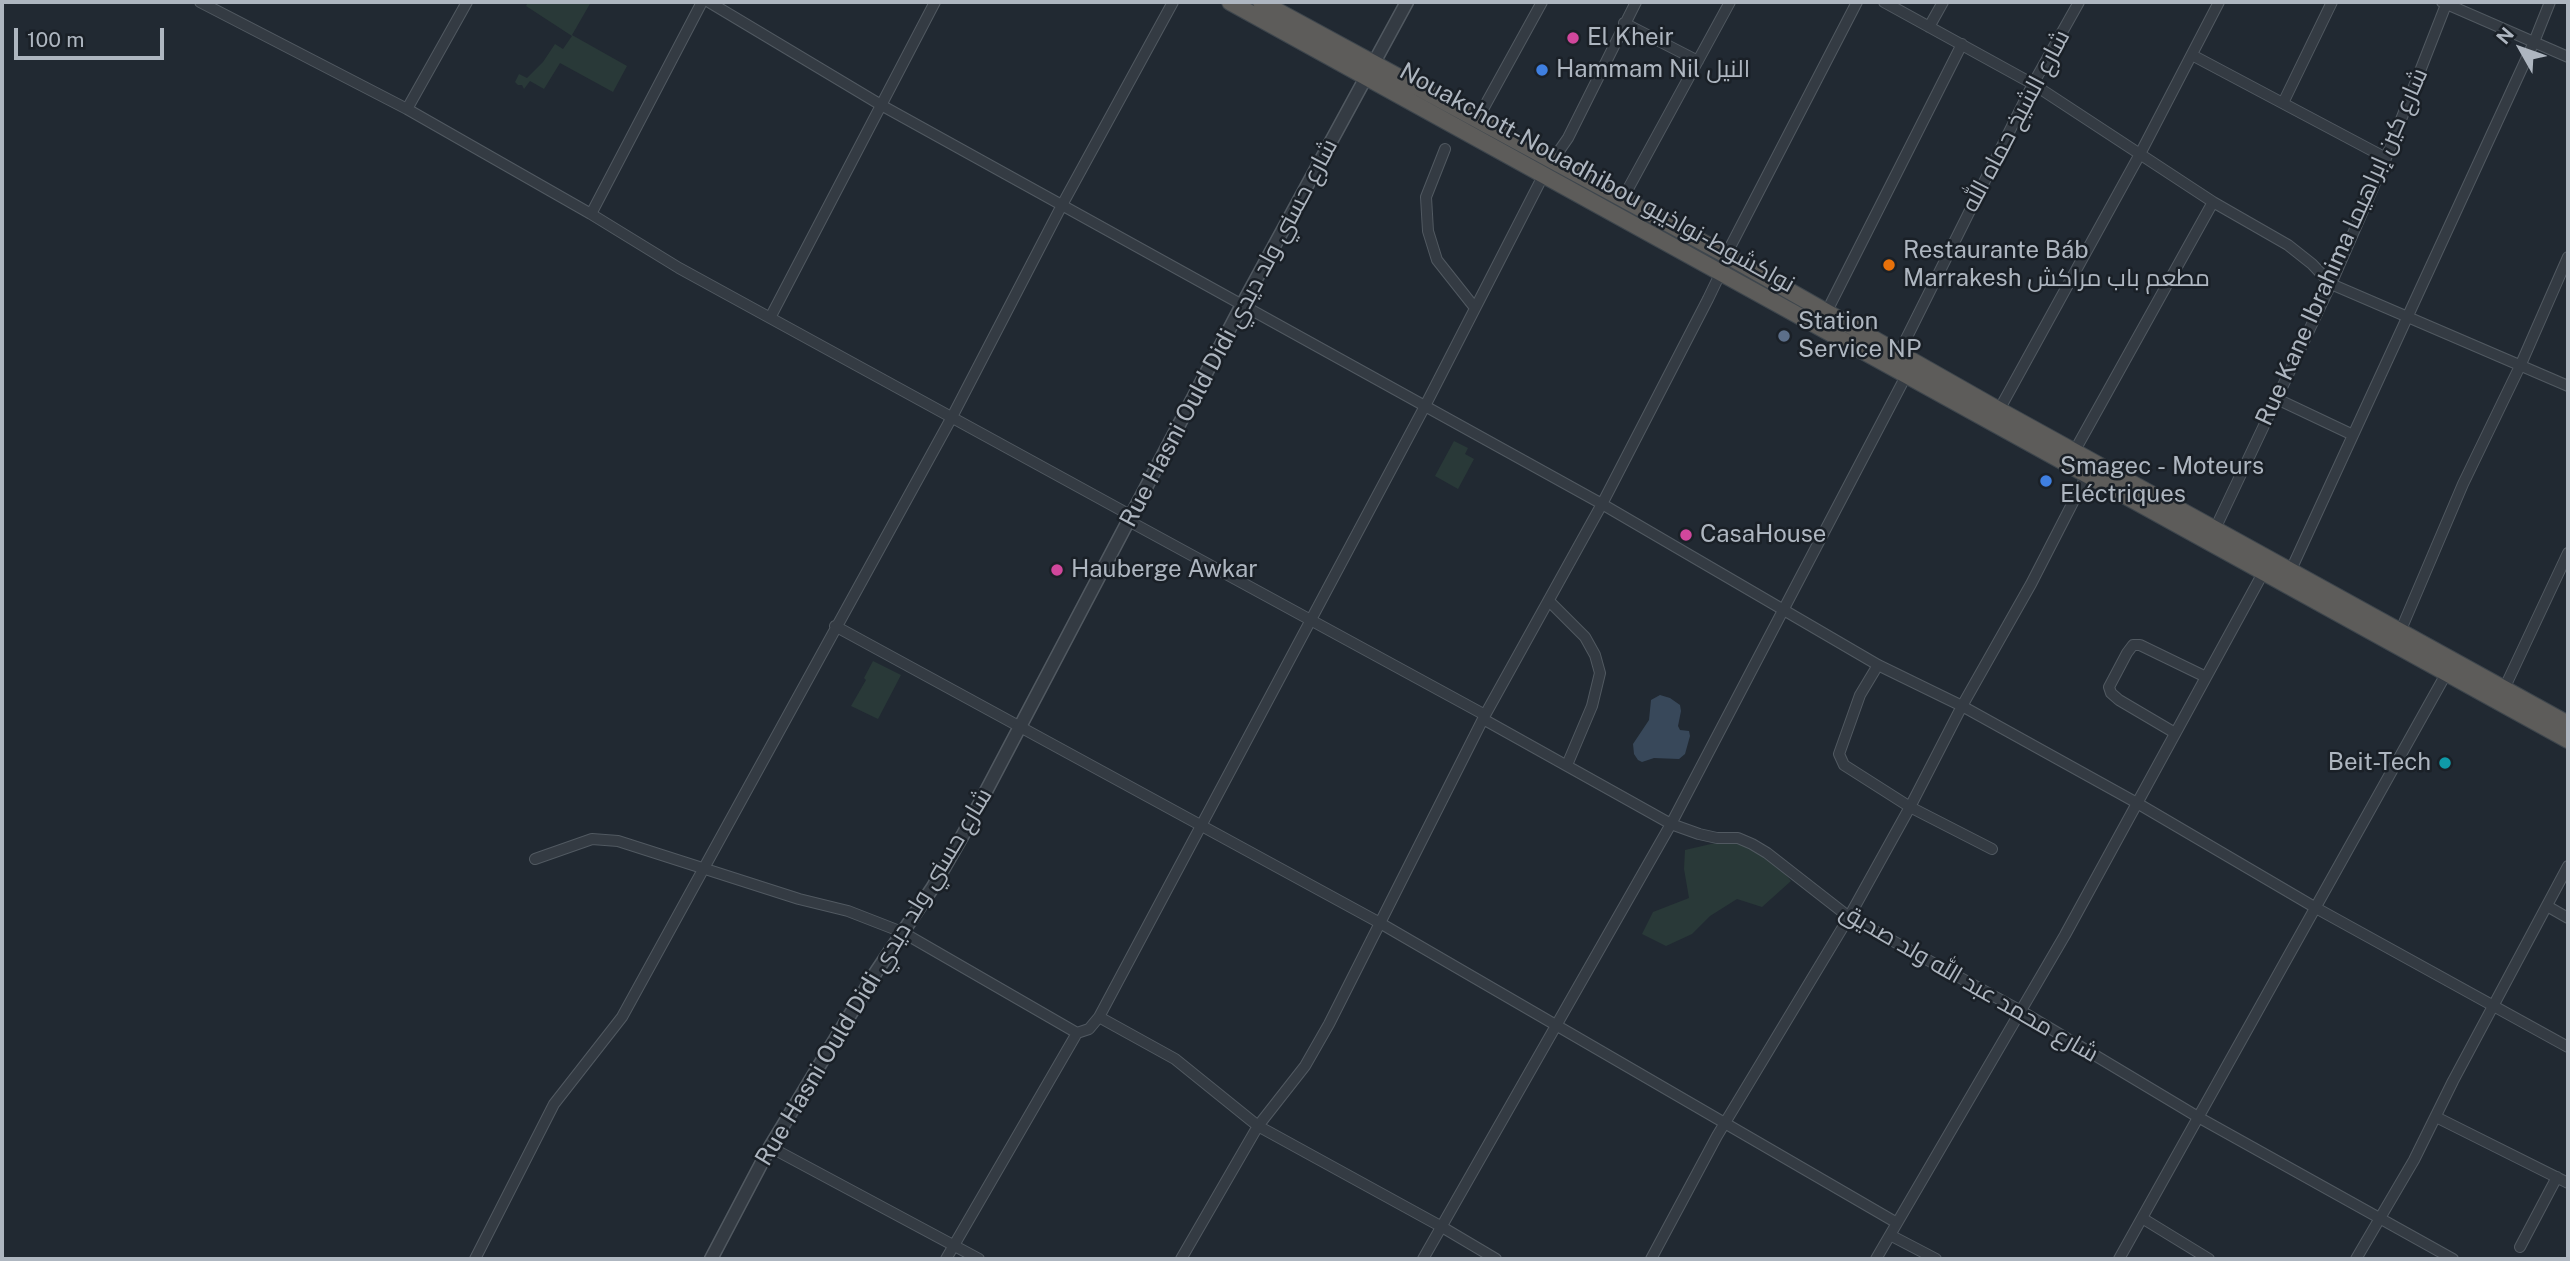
<!DOCTYPE html>
<html>
<head>
<meta charset="utf-8">
<style>
	body { margin:0 }
	#map { position:relative; width:2570px; height:1261px; overflow:hidden; background:#212932; font-family:"Public Sans",sans-serif }
	canvas { display:block }
	.frame { position:absolute; inset:0; border:4px solid #aeb6c0; pointer-events:none }
	.north { position:absolute; left:2486px; top:14px; width:70px; height:70px; -webkit-text-stroke:5px #1a2027; paint-order:stroke; rotate:310deg; font-size:19px; font-weight:700; line-height:28px; text-align:center; color:#aeb6c0 }
	.north::after { content:''; display:block; margin:auto; width:24px; height:32px; background:#aeb6c0; clip-path:polygon(50% 0,100% 100%,50% 72%,0 100%) }
	.scale { position:absolute; left:14px; top:28px; width:150px; height:32px; box-sizing:border-box; border:4px solid #aeb6c0; border-top:0; padding-left:9px; font-size:21px; line-height:24px; white-space:nowrap; color:#aeb6c0; -webkit-text-stroke:5px #1a2027; paint-order:stroke }
</style>
</head>
<body>
<div id="map">
<canvas width="2570" height="1261"></canvas>
<div class="frame"></div>
<div class="north">N</div>
<div class="scale">100 m</div>
</div>
<script>
const context = document.querySelector('canvas').getContext('2d');
context.lineJoin = 'round';
function paint(path, color) {
  context.fillStyle = color;
  context.fill(path, 'evenodd');
}
function toPath(rows) {
  const path = new Path2D();
  for (const r of rows) {
    path.moveTo(r[0], r[1]);
    for (let i = 2; i < r.length; i += 2) path.lineTo(r[i], r[i + 1]);
  }
  return path;
}
function trace(path, color, width, dash) {
  context.strokeStyle = color;
  context.lineWidth = width;
  context.lineCap = dash ? 'butt' : 'round';
  context.setLineDash(dash || []);
  context.stroke(path);
}
function drawText(font, color, halo, rows, align = 'center') {
  context.font = font + ' "Public Sans",Cairo,sans-serif';
  context.lineWidth = 5;
  context.setLineDash([]);
  context.textBaseline = 'middle';
  context.strokeStyle = halo;
  context.fillStyle = color;
  for (const [text, x, y, turn = 0] of rows) {
    context.save();
    context.translate(x, y);
    context.rotate((+turn || 0) * Math.PI / 180);
    context.textAlign = isNaN(turn) ? turn : align;
    if (halo) context.strokeText(text, 0, 0);
    context.fillText(text, 0, 0);
    context.restore();
  }
}
paint(toPath([
	[528,2,591,2,572,35,627,66,613,92,560,63,544,89,530,81,524,89,522,85,518,85,515,82,519,74,527,78,543,62,555,44,563,49,572,36,526,6],
	[1454,441,1468,448,1465,454,1474,459,1458,489,1435,476],
	[873,661,901,675,878,719,851,706,866,680,864,678],
	[1724,841,1751,847,1776,863,1791,881,1762,907,1737,899,1710,916,1692,934,1666,946,1642,934,1653,912,1689,898,1684,869,1685,850]
]), '#293938');
paint(toPath([
	[1660,695,1670,698,1680,705,1681,711,1678,726,1680,730,1689,731,1690,736,1685,754,1679,759,1654,758,1642,762,1638,760,1634,754,1633,744,1649,720,1651,700]
]), '#38485a');
const minor = toPath([
	[200,2,407,109,591,214,679,268,1130,515],
	[709,2,881,105,1602,504,1878,665,1962,706,2137,803,2316,908,2568,1047],
	[1884,2,2033,84,2213,202,2288,245,2312,264,2331,284,2568,386],
	[2442,2,2568,57],
	[1624,23,1698,61],
	[1929,27,1943,2],
	[2192,55,2386,158],
	[2283,103,2332,2],
	[407,109,467,2],
	[1477,120,1542,2],
	[1445,149,1426,197,1428,231,1437,260,1475,308],
	[1552,161,1568,138,1636,2],
	[1623,198,1730,2],
	[591,214,702,2],
	[1826,313,1962,44],
	[771,316,935,2],
	[1899,353,2033,84,2079,2],
	[2277,399,2353,435],
	[1999,410,2140,154,2219,2],
	[2074,452,2213,202],
	[1127,520,1485,715],
	[2215,529,2331,284,2386,158,2447,2],
	[2290,572,2534,42,2550,2],
	[1549,601,1585,637,1595,655,1600,673,1592,706,1567,765],
	[835,626,1380,923,1897,1223],
	[2400,632,2463,484,2521,364,2568,257],
	[1878,665,1860,695,1839,754,1844,765,1910,807,1992,849],
	[2504,689,2568,553],
	[1483,719,1671,824,1699,834,1717,838,1738,838,1752,844,1767,853,1849,917,2021,1011,2198,1117,2453,1259],
	[2175,733,2119,700,2111,693,2109,687,2127,653,2133,645,2140,645,2206,677],
	[535,859,592,839,618,841,799,899,848,911,902,932,1077,1033],
	[2547,906,2568,918],
	[1099,1017,1175,1059,1258,1126,1442,1227,1496,1259],
	[2436,1117,2568,1183],
	[770,1147,979,1259],
	[2142,1218,2209,1259],
	[1890,1235,1936,1259],
	[2520,1247,2557,1177],
	[475,1259,554,1104,622,1017,952,417,1062,205,1173,2],
	[946,1259,1077,1033,1089,1029,1099,1017,1425,406,1543,176],
	[1181,1259,1258,1126,1305,1066,1329,1024,1485,715,1602,504,1708,299,1721,272,1726,255,1857,2],
	[1423,1259,1671,824,1907,374],
	[1651,1259,1717,1136,1849,917,1910,807,1962,706,2031,584,2087,475],
	[1876,1259,2065,935,2263,573],
	[2119,1259,2446,674],
	[2356,1259,2414,1160,2453,1081,2568,866]
]);
const tertiary = toPath([
	[711,1259,770,1147,876,972,933,887,964,833,1242,305,1407,2]
]);
const trunk = toPath([
	[1230,2,2568,740],
	[1261,2,1726,255,1999,410,2568,724]
]);
trace(minor, '#515961', 12);
trace(tertiary, '#515961', 15);
trace(trunk, '#3e464d', 18);
trace(minor, '#343b43', 10);
trace(tertiary, '#343b43', 12);
trace(trunk, '#5d5c5a', 16);
for (const [x, y, r, color] of [
	[1573,38,7,"#d1479c"],
	[1542,70,7,"#3f7fe0"],
	[1889,265,7,"#e8710a"],
	[1784,336,7,"#5c6f8a"],
	[2046,481,7,"#3f7fe0"],
	[1686,535,7,"#d1479c"],
	[1057,570,7,"#d1479c"],
	[2445,763,7,"#0f9aa8"]
]) {
  const dot = new Path2D();
  dot.arc(x, y, r, 0, 2 * Math.PI);
  context.fillStyle = color;
  context.fill(dot);
  trace(dot, '#1a2027', 2.5);
}
drawText('24px', '#aeb6c0', '#1a2027', [
	["El Kheir",1587,38],
	["Hammam Nil النيل",1556,70],
	["Restaurante Báb",1903,251],
	["Marrakesh مطعم باب مراكش",1903,279],
	["Station",1798,322],
	["Service NP",1798,350],
	["Smagec - Moteurs",2060,467],
	["Eléctriques",2060,495],
	["CasaHouse",1700,535],
	["Hauberge Awkar",1071,570],
	["Beit-Tech",2431,763,"right"]
], 'left');
drawText('24px', '#aeb6c0', '#1a2027', [
	["شارع الشيخ حماه الله",2016,121,-62],
	["Nouakchott-Nouadhibou نواكشوط-نواذيبو",1597,178,29],
	["Rue Kane Ibrahima شارع كين إبراهيما",2342,247,-66],
	["Rue Hasni Ould Didi شارع حسني ولد ديدي",1229,333,-62],
	["Rue Hasni Ould Didi شارع حسني ولد ديدي",874,977,-59],
	["شارع محمد عبد الله ولد صديق",1969,983,30]
]);
</script>
</body>
</html>
